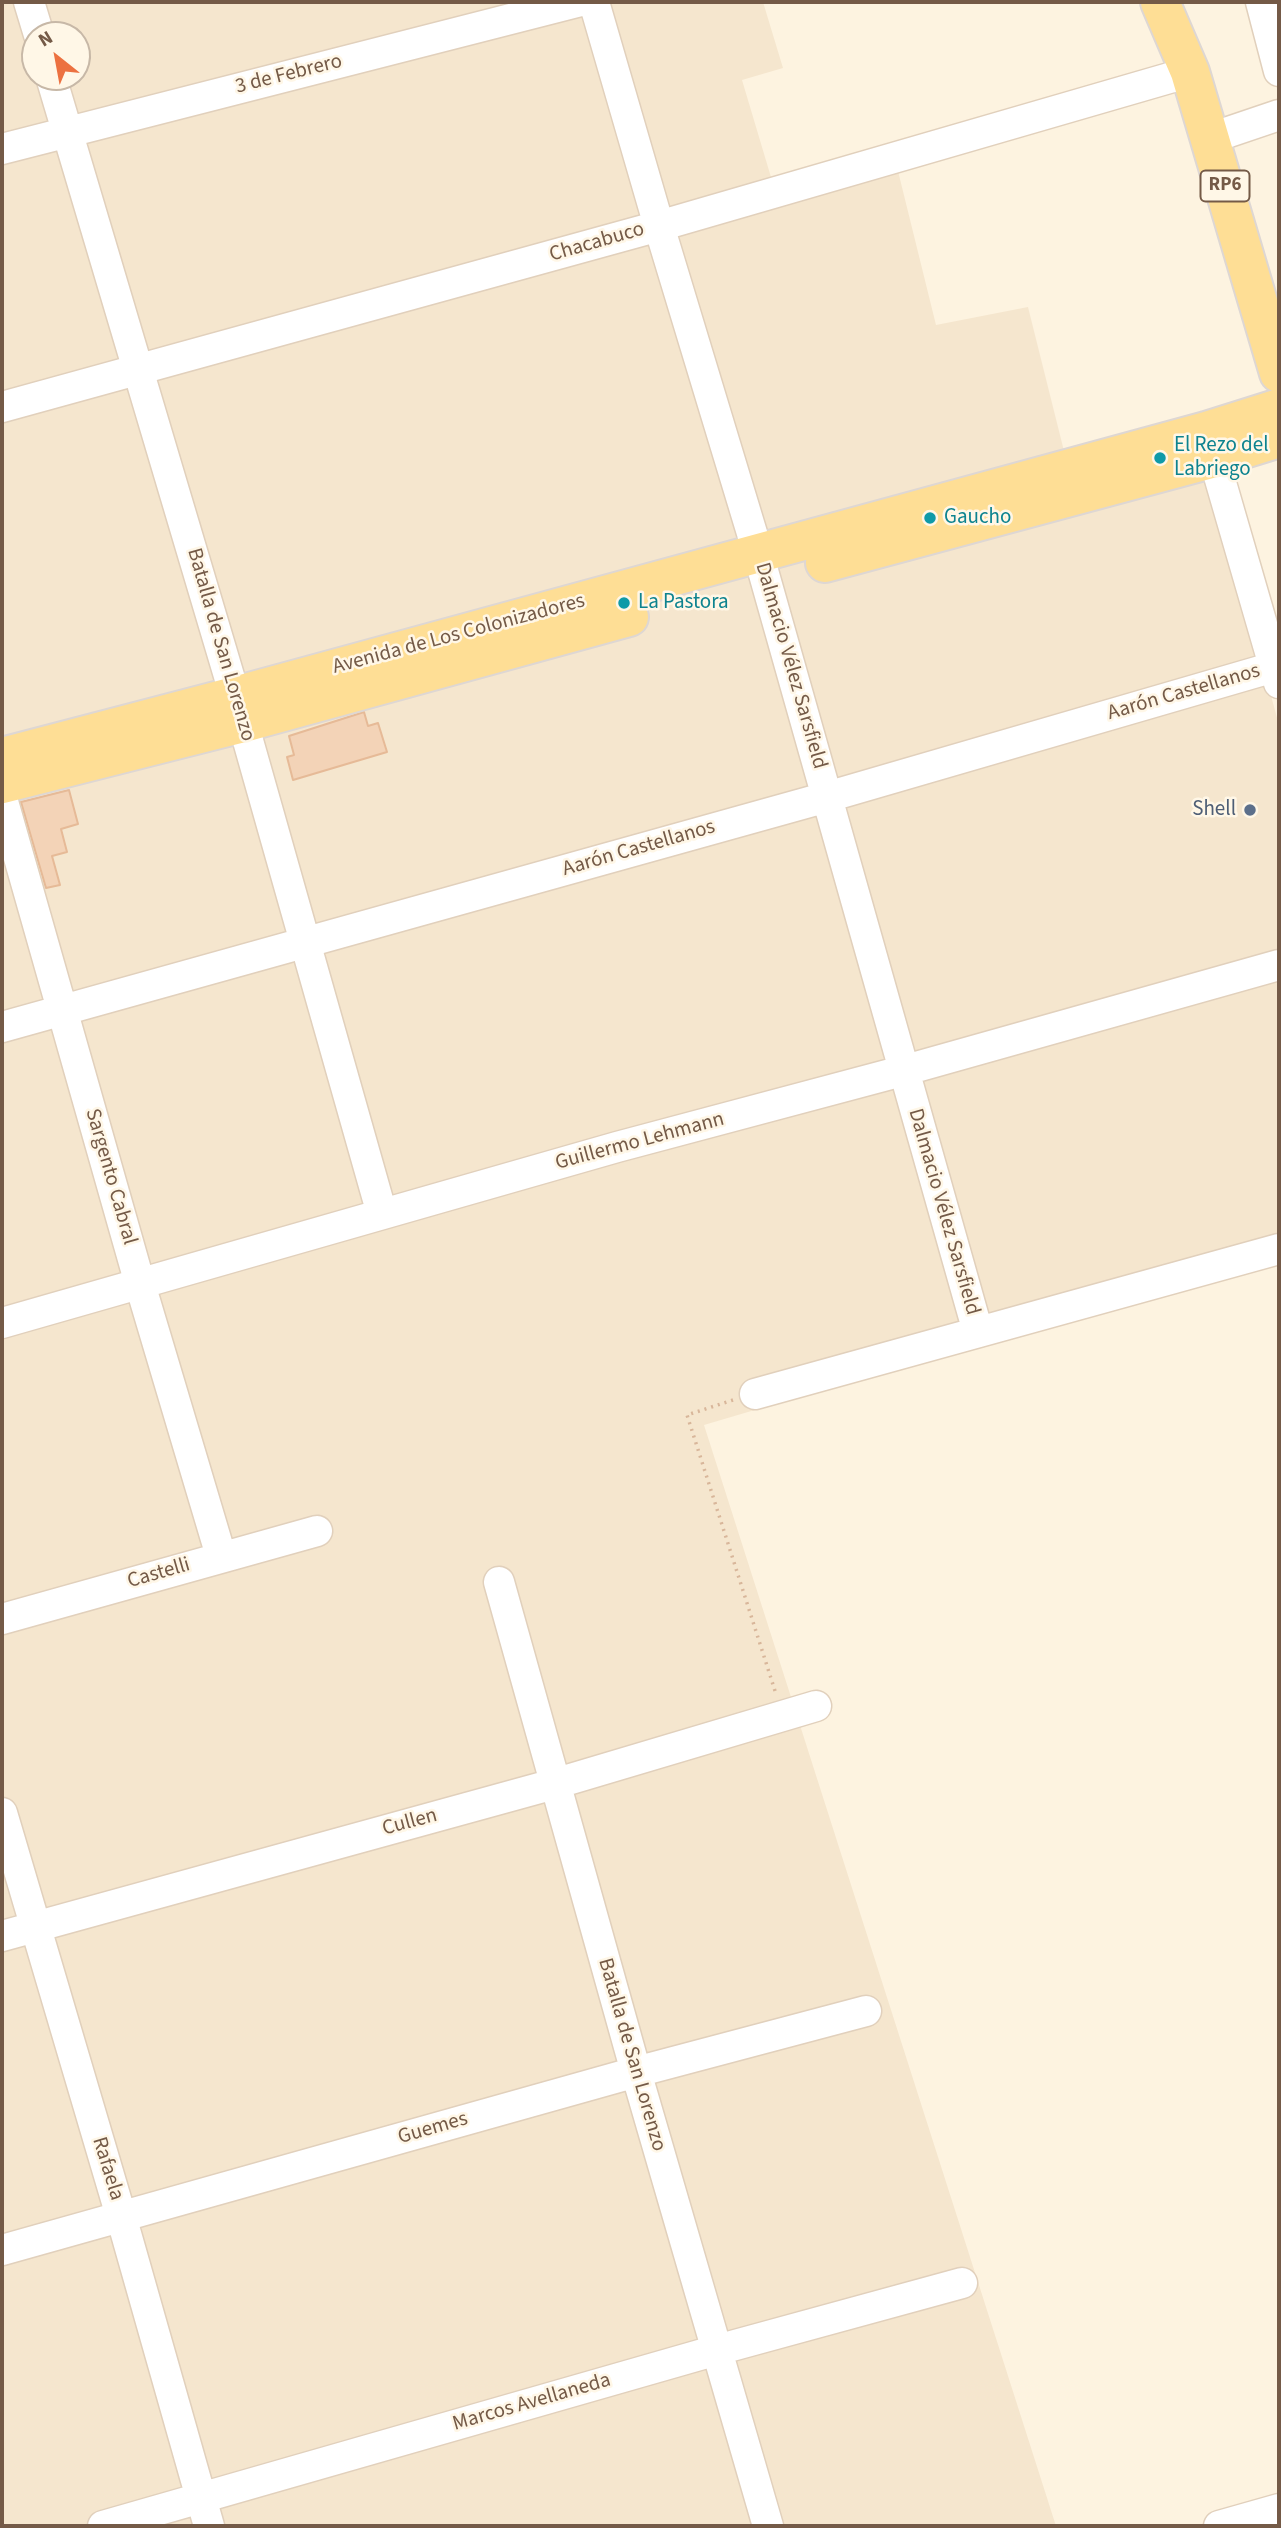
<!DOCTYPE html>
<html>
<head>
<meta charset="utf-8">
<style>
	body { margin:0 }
	#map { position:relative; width:1281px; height:2528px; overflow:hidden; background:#fdf3e0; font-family:"Source Sans 3",sans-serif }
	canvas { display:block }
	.frame { position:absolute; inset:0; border:4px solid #745a47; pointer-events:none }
	.north { position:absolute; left:21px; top:21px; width:70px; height:70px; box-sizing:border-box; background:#fff7e7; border:2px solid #c7b8a7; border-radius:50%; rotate:329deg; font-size:19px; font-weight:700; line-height:28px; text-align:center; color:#745a47 }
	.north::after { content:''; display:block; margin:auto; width:24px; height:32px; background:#ec7140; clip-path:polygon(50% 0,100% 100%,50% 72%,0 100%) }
</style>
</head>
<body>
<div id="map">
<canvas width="1281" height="2528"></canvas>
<div class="frame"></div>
<div class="north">N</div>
</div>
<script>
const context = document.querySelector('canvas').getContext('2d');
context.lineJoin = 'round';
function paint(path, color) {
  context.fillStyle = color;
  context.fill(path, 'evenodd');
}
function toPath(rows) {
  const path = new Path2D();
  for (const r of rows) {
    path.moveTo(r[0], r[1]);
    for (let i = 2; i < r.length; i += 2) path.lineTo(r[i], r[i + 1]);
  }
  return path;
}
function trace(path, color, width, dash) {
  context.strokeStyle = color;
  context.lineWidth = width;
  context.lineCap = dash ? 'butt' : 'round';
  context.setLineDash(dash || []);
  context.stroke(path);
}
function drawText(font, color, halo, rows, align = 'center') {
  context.font = font + ' "Source Sans 3",sans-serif';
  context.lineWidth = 5;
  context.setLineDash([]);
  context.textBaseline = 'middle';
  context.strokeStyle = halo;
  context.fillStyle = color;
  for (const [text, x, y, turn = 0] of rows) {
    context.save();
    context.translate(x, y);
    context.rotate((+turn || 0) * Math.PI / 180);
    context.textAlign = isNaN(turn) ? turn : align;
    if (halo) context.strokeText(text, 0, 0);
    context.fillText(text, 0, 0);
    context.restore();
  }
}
paint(toPath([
	[2,2,763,2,783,68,742,80,776,194,897,167,936,325,1028,307,1079,511,1210,473,1279,725,1279,1255,704,1425,1056,2526,2,2526],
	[35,35,77,35,77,77,35,77]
]), '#f5e6ce');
const building = toPath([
	[364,712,368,726,378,723,387,752,293,780,287,757,294,755,289,736,364,712],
	[69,790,78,824,61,829,67,852,52,856,60,885,46,888,21,802,69,790]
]);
paint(building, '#f3d3b7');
trace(building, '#e6ba97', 2);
const minor = toPath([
	[29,2,39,35],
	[594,2,659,226,758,553,978,1332],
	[1261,2,1279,71],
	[51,77,243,723,382,1214],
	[1211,138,1279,115],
	[2,149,577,2],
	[2,407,659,226,1190,72],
	[1208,438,1279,683],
	[2,798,140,1284,221,1556],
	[2,1027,827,797,1274,667],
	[2,1323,617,1147,902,1071,1279,965],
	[755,1394,1279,1249],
	[499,1582,636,2072,768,2526],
	[2,1619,317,1531],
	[2,1813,121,2216,209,2526],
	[2,1936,554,1784,816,1706],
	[2,2250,636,2072,866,2011],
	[103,2526,717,2350,962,2283],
	[1219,2526,1279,2509]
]);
const major = toPath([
	[1160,2,1190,72,1279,373],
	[825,563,1215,458,1279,438],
	[2,757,235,696,1206,431,1279,408],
	[2,784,243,723,629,617]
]);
trace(minor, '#e1d0bc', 33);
trace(major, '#ded7d3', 42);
trace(toPath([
	[733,1400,687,1415,776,1694]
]), '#d8b69a', 3.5, [2, 5]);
trace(minor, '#fff', 30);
trace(major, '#fede95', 38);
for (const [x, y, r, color] of [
	[1160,458,7,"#0f9aa8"],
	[930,518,7,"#0f9aa8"],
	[624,603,7,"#0f9aa8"],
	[1250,810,7,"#5c6f8a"]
]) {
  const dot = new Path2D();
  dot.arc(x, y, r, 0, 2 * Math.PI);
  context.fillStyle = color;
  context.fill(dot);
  trace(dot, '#fff7e7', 2.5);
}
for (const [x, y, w] of [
	[1225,186,49]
]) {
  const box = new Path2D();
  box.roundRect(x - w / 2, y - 15.5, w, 31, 5);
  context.fillStyle = '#fff7e7';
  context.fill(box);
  trace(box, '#745a47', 2);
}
drawText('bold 19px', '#745a47', null, [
	["RP6",1225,186]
]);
drawText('21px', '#745a47', '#fff7e7', [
	["3 de Febrero",289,75,-14],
	["Chacabuco",597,243,-16],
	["Avenida de Los Colonizadores",459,635,-15],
	["Batalla de San Lorenzo",220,645,74],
	["Dalmacio Vélez Sarsfield",790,666,74],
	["Aarón Castellanos",1184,693,-16],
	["Aarón Castellanos",639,849,-16],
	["Guillermo Lehmann",640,1142,-15],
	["Sargento Cabral",110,1177,74],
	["Dalmacio Vélez Sarsfield",943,1212,74],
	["Castelli",159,1574,-16],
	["Cullen",410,1823,-15],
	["Batalla de San Lorenzo",631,2055,74],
	["Guemes",433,2129,-16],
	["Rafaela",107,2169,73],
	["Marcos Avellaneda",532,2403,-16]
]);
drawText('21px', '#0d838f', '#fff7e7', [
	["El Rezo del",1174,446],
	["Labriego",1174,470],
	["Gaucho",944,518],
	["La Pastora",638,603]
], 'left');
drawText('21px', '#4e5e75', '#fff7e7', [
	["Shell",1236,810]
], 'right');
</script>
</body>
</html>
